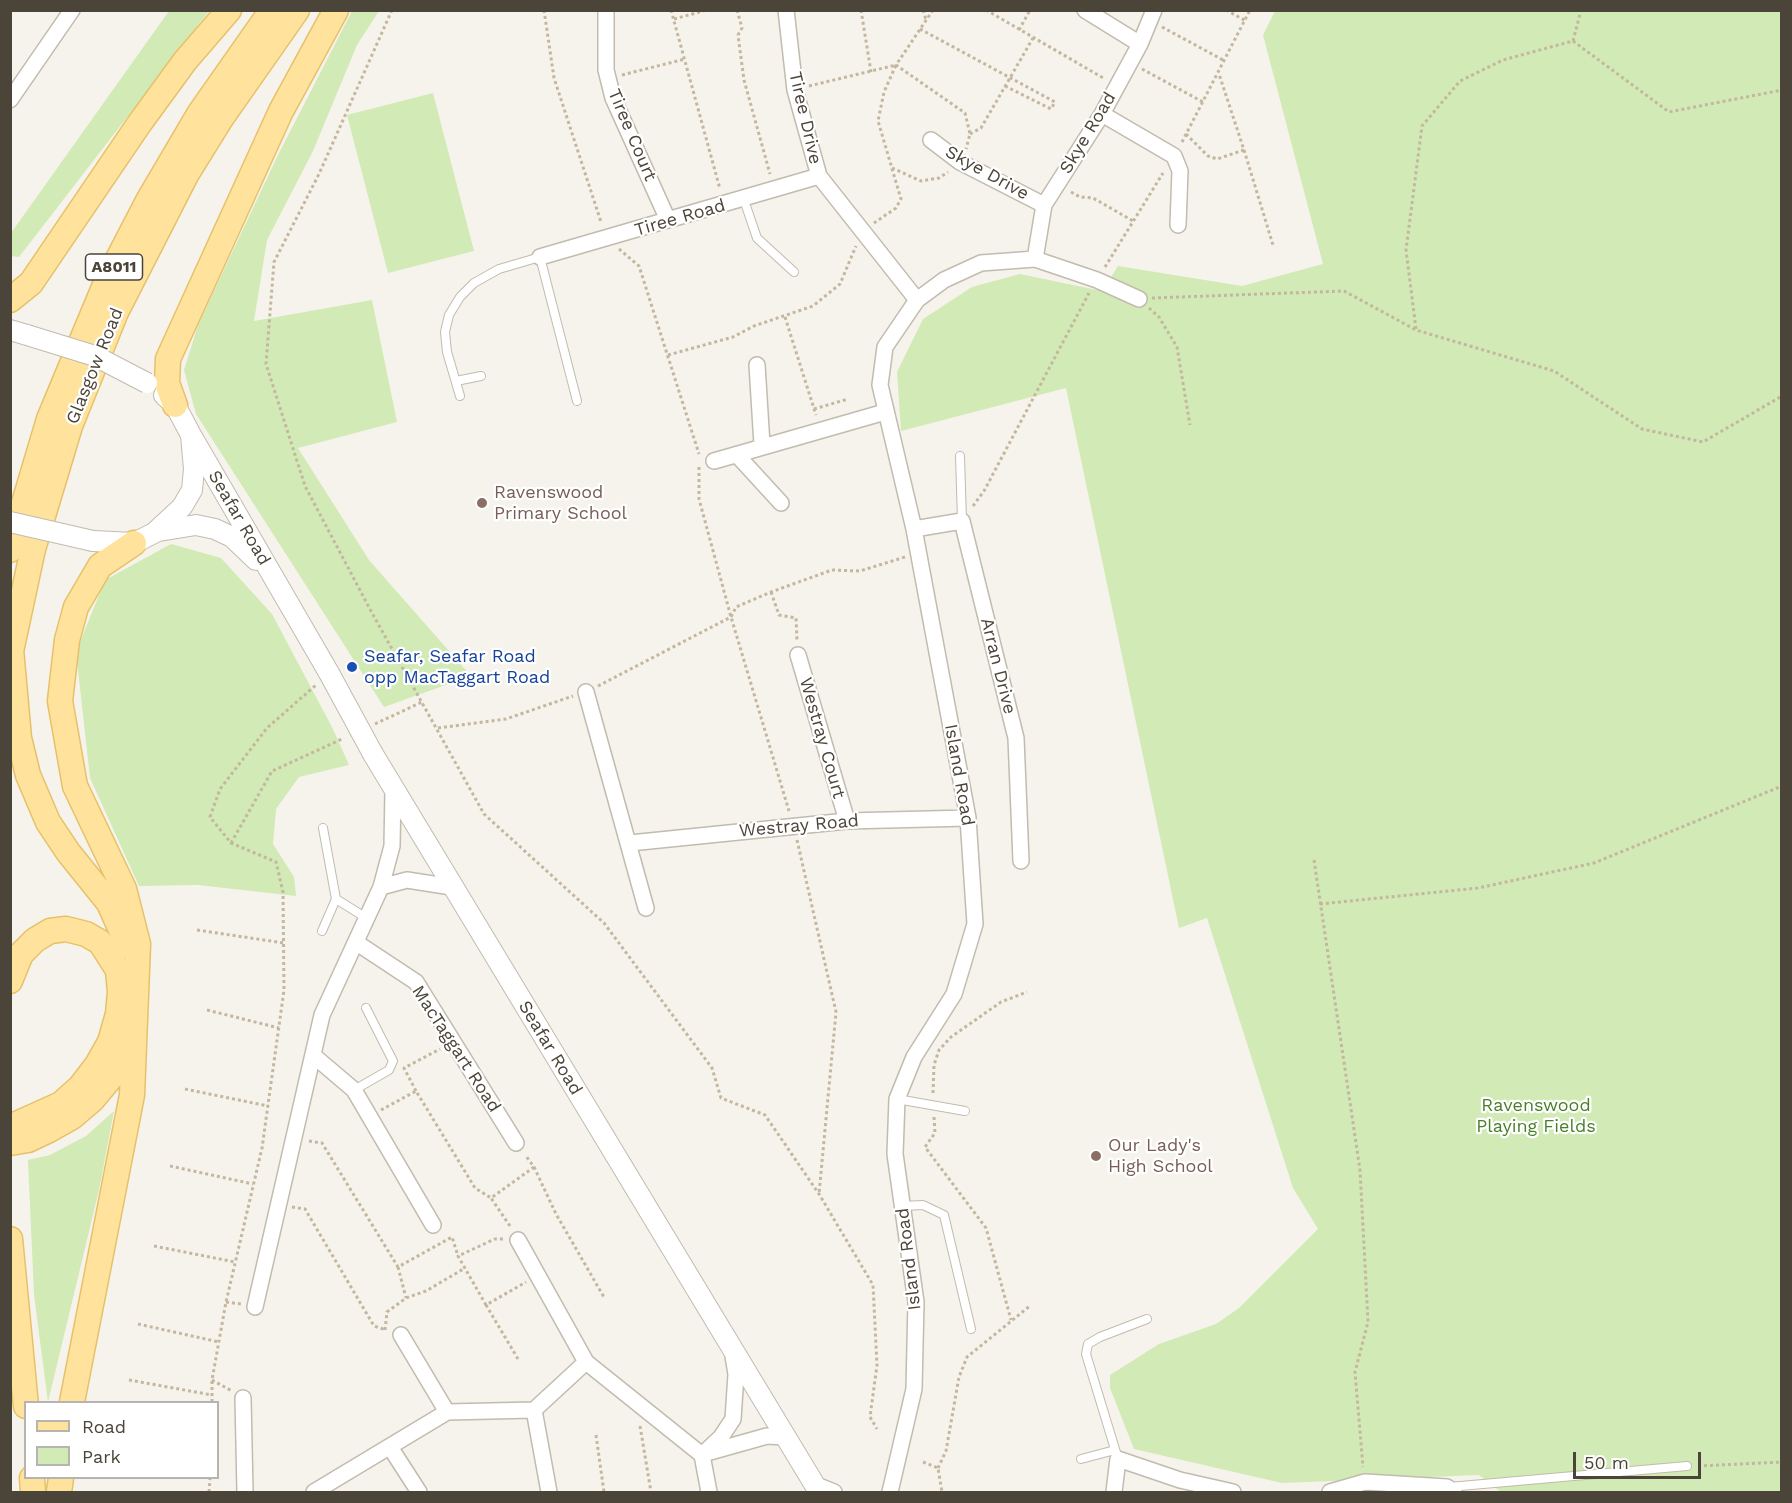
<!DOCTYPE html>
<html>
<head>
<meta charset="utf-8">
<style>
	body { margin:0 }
	#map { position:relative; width:1792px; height:1503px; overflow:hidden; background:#f6f3ec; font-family:"Work Sans",sans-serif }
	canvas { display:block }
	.frame { position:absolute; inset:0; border:12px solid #4b4439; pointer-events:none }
	.legend { position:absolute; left:24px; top:1401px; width:195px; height:78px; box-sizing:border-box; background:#fff; border:2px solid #b7b4b0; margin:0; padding:8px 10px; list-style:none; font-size:18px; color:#4b4439 }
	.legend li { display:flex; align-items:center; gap:12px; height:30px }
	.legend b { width:30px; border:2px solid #b7b4b0 }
	.scale { position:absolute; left:1573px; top:1452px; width:128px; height:27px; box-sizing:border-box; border:3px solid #4b4439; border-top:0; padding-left:8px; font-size:18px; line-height:21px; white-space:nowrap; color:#4b4439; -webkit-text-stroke:4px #fff; paint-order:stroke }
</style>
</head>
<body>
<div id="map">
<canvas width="1792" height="1503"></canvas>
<div class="frame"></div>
<ul class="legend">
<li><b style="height:8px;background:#ffe39c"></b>Road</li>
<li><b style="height:16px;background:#d2eab5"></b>Park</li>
</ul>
<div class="scale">50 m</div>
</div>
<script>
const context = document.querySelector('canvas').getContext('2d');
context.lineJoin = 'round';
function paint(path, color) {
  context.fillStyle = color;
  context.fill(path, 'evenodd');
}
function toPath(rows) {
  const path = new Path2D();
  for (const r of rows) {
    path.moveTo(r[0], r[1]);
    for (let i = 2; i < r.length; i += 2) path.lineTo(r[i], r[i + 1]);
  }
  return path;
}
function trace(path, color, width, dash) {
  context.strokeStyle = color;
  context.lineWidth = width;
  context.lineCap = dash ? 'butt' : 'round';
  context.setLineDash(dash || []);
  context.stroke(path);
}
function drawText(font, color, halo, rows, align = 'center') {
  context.font = font + ' "Work Sans",sans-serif';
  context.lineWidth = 4.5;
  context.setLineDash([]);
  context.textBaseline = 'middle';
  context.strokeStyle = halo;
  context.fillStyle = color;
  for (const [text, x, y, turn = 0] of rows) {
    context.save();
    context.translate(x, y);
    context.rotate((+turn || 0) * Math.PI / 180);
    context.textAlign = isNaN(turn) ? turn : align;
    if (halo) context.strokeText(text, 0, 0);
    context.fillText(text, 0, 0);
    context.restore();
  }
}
paint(toPath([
	[169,11,209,11,19,257,11,256,11,233],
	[352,11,379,11,357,45,313,151,267,240,254,321,372,300,397,422,298,448,369,560,471,676,384,707,196,414,184,370,198,325,278,155],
	[1275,11,1781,11,1781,1492,1501,1492,1479,1475,1282,1483,1134,1449,1110,1388,1110,1375,1159,1344,1216,1324,1239,1308,1318,1229,1293,1188,1207,918,1179,928,1066,388,901,431,897,372,923,319,972,287,1020,274,1102,291,1118,266,1242,286,1323,264,1263,35],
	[433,93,474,251,388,273,347,115],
	[171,544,221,558,272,614,333,729,349,765,299,777,276,809,273,844,294,877,296,896,198,885,139,886,90,778,76,652,105,580],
	[114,1111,99,1190,48,1402,34,1295,28,1160,50,1155,86,1136]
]), '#d2eab5');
const service = toPath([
	[744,200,757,238,794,272],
	[456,381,481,376],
	[460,396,447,352,445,332,449,315,460,297,474,283,499,269,540,257,577,401],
	[960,456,962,521],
	[323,828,336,899],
	[322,931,336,899,368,919],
	[354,1090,389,1070,393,1061,366,1008],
	[897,1099,965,1111],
	[903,1206,923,1205,944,1215,971,1329],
	[1081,1459,1115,1450],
	[1118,1459,1086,1354,1088,1344,1100,1337,1147,1319],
	[1449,1487,1687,1466]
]);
const minor = toPath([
	[606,10,606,70,613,98,668,220],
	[786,10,795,90,819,176,917,300],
	[1085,10,1140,44],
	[10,100,72,10],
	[1102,114,1174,156,1180,171,1178,225],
	[931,140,960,162,1044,205],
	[540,257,819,176],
	[1035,259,1044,205,1102,114,1140,44,1154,10],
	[757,365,762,445],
	[737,455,781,503],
	[714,461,885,412],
	[914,529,962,521,1016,738,1021,861],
	[798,655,847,821],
	[586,692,646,908],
	[630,843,847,821,968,818],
	[381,887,407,880,452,887],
	[357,943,416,982,516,1143],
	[314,1056,354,1090,433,1225],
	[518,1240,586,1362],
	[255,1307,322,1015,381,887,392,846,393,790],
	[401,1335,447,1412],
	[243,1398,245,1492],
	[534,1410,549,1492],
	[390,1447,419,1492],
	[710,1452,767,1436,785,1437],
	[702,1455,721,1437,733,1419,736,1374,733,1356],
	[814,1484,834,1492],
	[314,1492,447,1412,534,1410,586,1362,702,1455,709,1492],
	[890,1492,914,1389,916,1302,895,1154,897,1099,914,1057,954,994,975,924,968,818,914,529,880,385,885,347,917,300,944,280,981,263,1035,259,1097,280,1139,299],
	[1114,1492,1118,1459,1180,1480,1233,1492],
	[1330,1492,1365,1482,1447,1487,1454,1492]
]);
const tertiary = toPath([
	[10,330,27,335],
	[191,435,329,673],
	[159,531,196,525,215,529,232,537,256,560],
	[93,541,134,543,154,533,182,507,192,490,194,469,191,435,175,405,164,395],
	[373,754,819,1492]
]);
const primary = toPath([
	[10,300,31,283,139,124,185,61,229,10],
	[175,405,167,383,168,359,281,111,336,10],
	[10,550,49,419,107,280,149,199,199,114,272,10],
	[11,649,19,738,28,775,48,822,68,852,109,903,128,946],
	[10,656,33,549,70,426,116,312,186,175,222,117,297,10],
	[10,981,21,954,35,940,50,931,66,929,86,934,100,942,118,970,120,992,118,1014,110,1042,97,1065,80,1087,61,1104,10,1127],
	[10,1143,28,1140,49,1130,72,1117,92,1100,113,1075,132,1040],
	[10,1239,26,1406],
	[72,1402,132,1095,138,944,124,889,75,786,60,701,67,640,76,607,100,566,134,543],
	[32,1478,33,1492],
	[59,1492,61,1478]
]);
trace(service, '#c2bbae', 10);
trace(minor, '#c2bbae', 18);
trace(tertiary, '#c2bbae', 22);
trace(primary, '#e6c16a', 27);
trace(toPath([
	[392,10,319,174,274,262,266,364,305,486,372,613,484,814,604,923,712,1068,721,1098,765,1115,819,1194,873,1285,877,1365,870,1417,877,1429],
	[544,10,554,78,601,222],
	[671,10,720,189],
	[737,10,742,28,738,35,744,80,770,174],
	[861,10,871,72],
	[923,10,926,20],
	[933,10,896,65,965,113,970,134,966,149],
	[986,10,1105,79],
	[1226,10,1246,21],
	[674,19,707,10],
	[1162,27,1225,61],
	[920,29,1055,102,1051,109,1005,86],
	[1019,30,1030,10],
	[1573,41,1669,112,1782,90],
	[1142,69,1203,102],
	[622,75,685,59],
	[809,86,896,65,884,92,878,121,901,199,896,208,874,223],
	[970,134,981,128,1033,38],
	[1186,134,1208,156,1217,159,1244,150,1219,74],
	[1182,142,1250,10],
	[1244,150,1273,245],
	[892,168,921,181,939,178,948,172],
	[1071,192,1080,197,1093,198,1133,221],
	[619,249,639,266,699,454],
	[1105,267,1163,173],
	[1152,298,1344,291,1416,330,1554,371,1642,429,1703,442,1782,396],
	[1149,308,1159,317,1177,347,1190,425],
	[785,317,816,415],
	[1416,329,1406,250,1422,126,1460,81,1503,60,1573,41,1581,10],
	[668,355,733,337,754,326,813,306,840,284,856,246],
	[814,409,848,399],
	[699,467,699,499,731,617,789,811],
	[973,506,984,491,1089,293],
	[771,592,779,615,796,618,797,641],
	[598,686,731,617,736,607,771,592,832,570,860,571,905,557],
	[375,724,422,702],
	[438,728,506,719,573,696],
	[797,840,836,1012,819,1194],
	[231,843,272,771,344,738],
	[1314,860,1360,1170,1368,1322,1355,1372,1363,1467],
	[1320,904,1478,888,1594,863,1782,786],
	[197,930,284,943],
	[207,1010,279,1028],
	[185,1089,268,1106],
	[416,1091,404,1068,440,1049],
	[933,1093,934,1065,939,1050,951,1037,1001,1002,1027,992],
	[381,1110,416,1091,475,1188,491,1198],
	[934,1117,935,1133,925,1147,986,1228,1011,1320],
	[309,1141,322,1143,398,1267,452,1237,458,1256],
	[170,1166,253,1184],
	[534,1167,556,1214,605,1299],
	[292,1207,305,1209,374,1326,386,1330],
	[510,1226,491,1198,534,1167,526,1156],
	[154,1246,235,1262],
	[398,1267,406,1298],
	[226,1302,241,1304],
	[486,1305,458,1256,495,1239,504,1239],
	[138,1324,219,1342],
	[385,1330,387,1312,406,1298,426,1291,465,1268],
	[518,1359,486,1305,526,1282],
	[129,1380,212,1395],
	[212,1380,232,1391],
	[212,1402,212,1380,226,1302,262,1148,284,990,283,892,276,862,231,843,210,817,220,789,267,728,316,685],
	[640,1426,651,1492],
	[596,1435,604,1492],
	[923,1462,938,1468,942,1492],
	[1698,1466,1782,1462],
	[938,1468,946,1451,959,1377,967,1357,1031,1305],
	[209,1492,210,1478]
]), '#c4b79f', 3, [3, 3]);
trace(service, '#fff', 8);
trace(minor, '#fff', 15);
trace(tertiary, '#fff', 20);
trace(primary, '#ffe39c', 24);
const tertiaryBridge = toPath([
	[27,335,95,356,147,383],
	[10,522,93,541],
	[329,673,373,754]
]);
trace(tertiaryBridge, '#c2bbae', 22, []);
trace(tertiaryBridge, '#fff', 20);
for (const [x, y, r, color] of [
	[482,503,6,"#8d6e63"],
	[352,667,6,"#1a4fb4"],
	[1096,1156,6,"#8d6e63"]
]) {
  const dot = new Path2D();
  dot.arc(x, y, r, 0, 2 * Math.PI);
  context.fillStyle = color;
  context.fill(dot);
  trace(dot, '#fff', 2);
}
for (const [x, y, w] of [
	[114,267,57]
]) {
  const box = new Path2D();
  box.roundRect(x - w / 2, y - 13, w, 26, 4.5);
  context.fillStyle = '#fff';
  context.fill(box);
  trace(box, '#4b4439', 1.5);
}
drawText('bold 16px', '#4b4439', null, [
	["A8011",114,267]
]);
drawText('18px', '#4b4439', '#fff', [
	["Tiree Drive",805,118,77],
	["Skye Road",1088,133,-59],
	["Tiree Court",632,135,67],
	["Skye Drive",987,173,29],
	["Tiree Road",680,218,-16],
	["Glasgow Road",95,366,-68],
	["Seafar Road",239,518,60],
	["Arran Drive",998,666,76],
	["Westray Court",822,738,74],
	["Island Road",959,775,80],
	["Westray Road",799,826,-5],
	["Seafar Road",550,1048,59],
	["MacTaggart Road",456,1049,57],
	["Island Road",909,1259,-97]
]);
drawText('18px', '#785e54', '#fff', [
	["Ravenswood",494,493],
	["Primary School",494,514],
	["Our Lady's",1108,1146],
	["High School",1108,1167]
], 'left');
drawText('18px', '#164399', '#fff', [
	["Seafar, Seafar Road",364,657],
	["opp MacTaggart Road",364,678]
], 'left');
drawText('18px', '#4a7f2a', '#fff', [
	["Ravenswood",1536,1106],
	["Playing Fields",1536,1127]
]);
</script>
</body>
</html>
